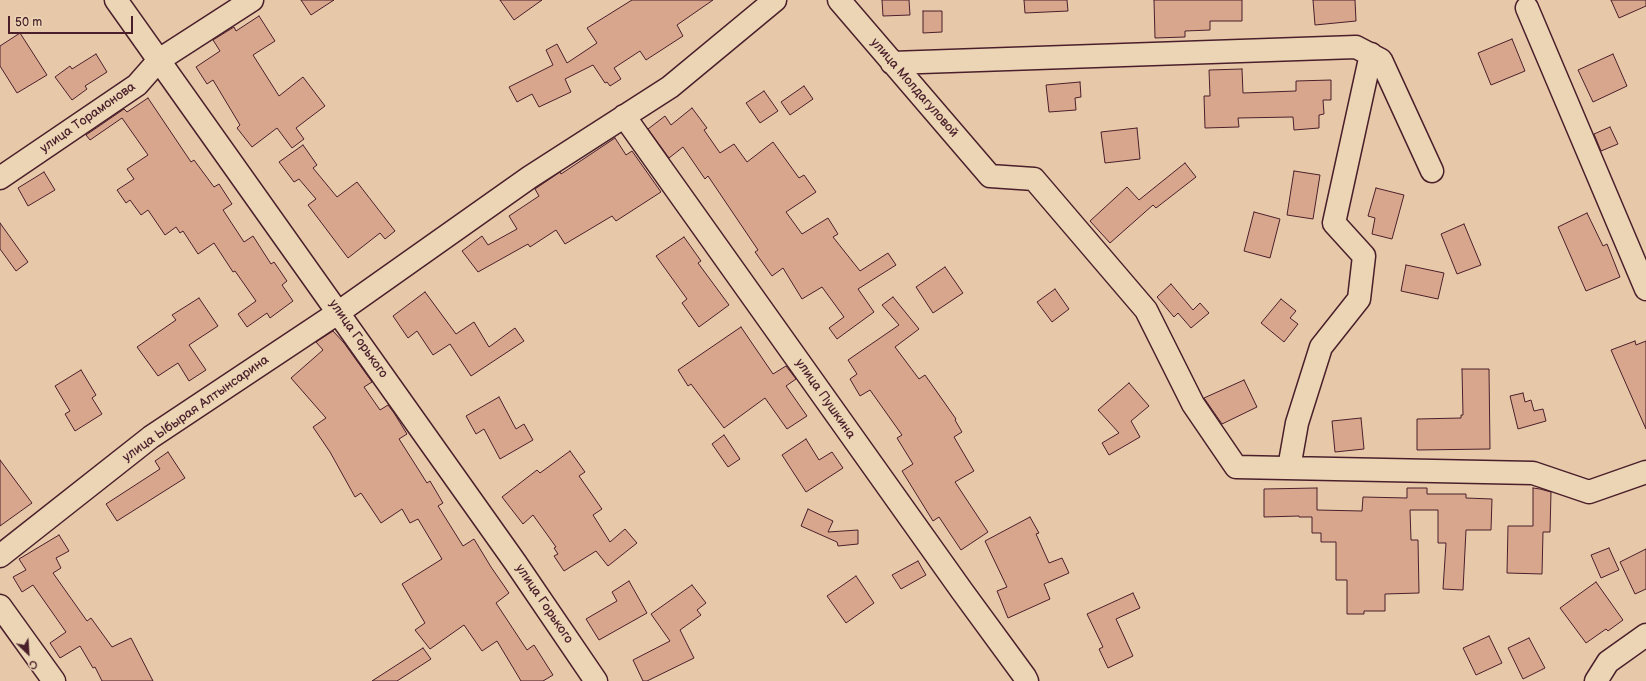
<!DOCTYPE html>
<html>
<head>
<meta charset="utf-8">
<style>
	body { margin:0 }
	#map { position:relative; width:1646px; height:681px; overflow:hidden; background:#e7c9aa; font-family:"Balsamiq Sans",sans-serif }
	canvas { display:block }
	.north { position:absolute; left:8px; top:633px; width:40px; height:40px; -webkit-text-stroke:3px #ebd5b4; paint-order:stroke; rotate:155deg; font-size:11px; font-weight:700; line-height:16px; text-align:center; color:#4a1f2b }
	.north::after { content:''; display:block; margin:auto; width:14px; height:18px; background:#4a1f2b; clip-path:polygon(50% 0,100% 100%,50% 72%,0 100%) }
	.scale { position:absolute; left:8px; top:16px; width:125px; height:18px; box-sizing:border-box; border:2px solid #4a1f2b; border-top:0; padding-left:5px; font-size:12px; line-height:14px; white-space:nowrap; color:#4a1f2b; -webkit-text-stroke:3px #ebd5b4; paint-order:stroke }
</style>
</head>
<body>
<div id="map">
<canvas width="1646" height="681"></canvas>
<div class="north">С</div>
<div class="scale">50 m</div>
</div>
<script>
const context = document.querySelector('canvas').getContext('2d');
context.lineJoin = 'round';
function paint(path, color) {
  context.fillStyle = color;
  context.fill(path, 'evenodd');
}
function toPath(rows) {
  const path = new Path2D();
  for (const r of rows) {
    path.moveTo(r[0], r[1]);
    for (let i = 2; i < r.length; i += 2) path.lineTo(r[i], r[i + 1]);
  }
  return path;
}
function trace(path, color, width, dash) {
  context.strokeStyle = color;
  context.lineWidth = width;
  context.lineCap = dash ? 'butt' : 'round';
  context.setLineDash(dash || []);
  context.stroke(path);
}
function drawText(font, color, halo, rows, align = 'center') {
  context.font = font + ' "Balsamiq Sans",sans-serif';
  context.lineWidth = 3;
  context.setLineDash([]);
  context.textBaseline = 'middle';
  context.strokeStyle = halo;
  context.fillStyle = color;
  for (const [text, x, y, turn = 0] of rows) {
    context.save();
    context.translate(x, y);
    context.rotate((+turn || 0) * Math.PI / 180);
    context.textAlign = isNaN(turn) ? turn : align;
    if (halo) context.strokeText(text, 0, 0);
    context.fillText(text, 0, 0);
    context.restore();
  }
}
const building = toPath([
	[301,0,334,0,311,15,301,0],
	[500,0,542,0,514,20,500,0],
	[632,0,713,0,677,25,683,36,646,60,640,51,614,68,621,79,610,86,607,82,605,83,593,65,565,79,571,92,539,107,532,94,517,102,509,87,553,65,546,50,557,44,567,63,597,43,587,28,632,0],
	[882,0,909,0,910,15,883,16,882,0],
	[1024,0,1067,0,1068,11,1025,13,1024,0],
	[1154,0,1242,0,1242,21,1210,21,1210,30,1185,31,1185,37,1155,38,1154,0],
	[1313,0,1355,0,1356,21,1315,25,1313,0],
	[1611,0,1646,0,1646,6,1619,18,1611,0],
	[923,11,942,11,942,32,923,33,923,11],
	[259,16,275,41,253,55,279,96,303,77,325,106,296,128,304,139,292,148,277,128,252,147,237,128,240,125,213,80,207,84,196,67,220,51,213,40,234,27,236,31,259,16],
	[20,33,47,75,17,93,0,66,0,46,20,33],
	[1512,39,1525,71,1491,85,1478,53,1512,39],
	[96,54,107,72,85,86,87,89,72,100,55,77,70,66,72,69,96,54],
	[1613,54,1627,86,1593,102,1578,70,1613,54],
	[1242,69,1243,93,1296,91,1296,81,1331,80,1331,100,1323,100,1324,114,1319,115,1319,128,1294,130,1293,117,1238,118,1239,127,1205,128,1204,96,1210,96,1209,70,1242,69],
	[1080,82,1081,97,1075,98,1076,110,1049,112,1046,85,1080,82],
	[804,86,813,99,790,115,781,102,804,86],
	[764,91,778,111,760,123,746,103,764,91],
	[148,98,191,162,194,160,214,187,219,184,232,204,223,210,244,242,253,236,271,264,274,262,287,281,282,285,293,301,270,318,267,313,247,327,238,314,256,301,235,271,233,272,214,243,198,254,183,231,180,233,176,227,165,235,148,210,141,215,130,200,126,203,117,190,134,179,127,169,148,155,122,118,90,140,86,135,124,109,127,112,148,98],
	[692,108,707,128,704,130,720,153,734,144,747,162,773,142,799,178,804,175,816,192,786,212,802,234,828,218,838,234,833,237,860,271,888,253,896,265,858,289,874,312,837,339,829,328,844,317,822,287,802,299,783,268,772,276,755,252,758,250,708,176,705,179,683,147,669,158,648,129,665,116,671,125,692,108],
	[1610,127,1618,144,1601,151,1594,134,1610,127],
	[1137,128,1140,159,1105,163,1101,132,1137,128],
	[615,138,626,155,632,151,661,192,616,221,612,216,565,244,556,230,530,247,528,244,478,272,462,251,482,236,488,245,517,229,509,216,539,196,535,189,560,172,561,174,615,138],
	[303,145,317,165,313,168,337,197,357,182,395,231,385,239,380,233,348,258,308,205,316,199,299,179,294,182,279,162,303,145],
	[1185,163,1196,177,1156,208,1153,205,1110,243,1090,221,1127,187,1139,200,1185,163],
	[1294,171,1320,175,1313,219,1287,215,1294,171],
	[44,172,55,190,28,206,18,188,44,172],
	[1376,188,1404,195,1392,239,1372,234,1375,218,1368,216,1376,188],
	[1254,212,1280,219,1270,258,1244,251,1254,212],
	[1587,213,1603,246,1607,244,1620,277,1586,291,1558,227,1587,213],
	[0,223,28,262,16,271,0,249,0,223],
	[1464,224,1481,265,1457,274,1441,234,1464,224],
	[684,237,701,261,698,263,729,305,699,327,682,303,687,299,656,256,684,237],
	[1406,265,1444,273,1438,299,1401,291,1406,265],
	[945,267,963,293,933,313,916,287,945,267],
	[1171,284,1193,310,1200,303,1209,313,1191,328,1178,313,1174,317,1157,297,1171,284],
	[1055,289,1069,309,1052,322,1037,302,1055,289],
	[425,292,456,334,474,322,489,347,515,328,524,341,471,376,450,344,433,355,417,331,408,338,393,316,425,292],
	[893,297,919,329,895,347,919,379,925,375,956,419,955,420,962,432,954,437,974,471,955,482,988,532,961,550,939,517,933,521,902,471,913,464,897,438,902,435,870,390,860,396,850,379,857,374,848,360,899,325,882,305,893,297],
	[199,298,218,326,189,345,206,370,189,381,178,363,158,376,137,347,176,320,172,315,199,298],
	[1281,299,1296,311,1290,318,1298,324,1284,342,1261,323,1281,299],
	[741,327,773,374,786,366,796,379,786,386,807,416,787,429,765,398,724,428,691,384,688,386,678,370,741,327],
	[333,331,344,343,372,382,364,387,380,410,388,405,394,413,407,434,399,439,427,483,430,481,443,503,438,506,463,546,474,539,491,567,509,593,496,603,527,650,534,645,553,675,543,681,521,681,497,641,482,651,464,625,430,649,415,630,425,623,402,584,442,559,418,519,410,523,402,509,381,523,361,493,355,497,330,452,313,427,326,418,291,378,323,350,316,342,333,331],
	[1635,341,1636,345,1646,341,1646,429,1611,350,1635,341],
	[1462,369,1489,369,1490,449,1417,450,1417,419,1461,418,1461,415,1463,415,1462,369],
	[81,370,96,395,92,398,102,414,75,431,65,414,70,411,55,386,81,370],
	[1244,380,1257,407,1222,424,1204,398,1244,380],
	[1129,383,1149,406,1131,421,1140,437,1109,455,1102,443,1119,433,1098,410,1129,383],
	[1523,393,1525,402,1531,400,1534,411,1543,409,1546,421,1518,429,1510,396,1523,393],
	[499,397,516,429,524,424,533,440,500,459,484,429,476,434,466,416,499,397],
	[1361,418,1364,449,1335,452,1332,421,1361,418],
	[724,435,740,459,728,467,712,444,724,435],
	[806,439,819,460,832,452,843,468,806,492,782,455,806,439],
	[570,451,585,472,579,476,602,509,593,515,610,542,625,529,637,543,608,566,596,551,564,571,554,556,558,554,554,548,556,547,533,515,523,524,502,497,537,470,540,473,570,451],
	[168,452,185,478,117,521,106,504,160,469,155,461,168,452],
	[0,460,32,503,0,526,0,460],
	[1317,488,1317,510,1362,511,1363,497,1407,498,1407,488,1427,488,1427,494,1466,494,1466,498,1492,499,1491,530,1466,530,1463,590,1443,589,1446,543,1438,543,1438,510,1410,510,1411,540,1418,540,1419,593,1385,594,1385,611,1364,611,1364,614,1347,614,1347,580,1336,580,1336,542,1321,542,1321,533,1312,533,1312,517,1299,517,1299,516,1264,517,1264,489,1317,488],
	[1533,488,1540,489,1551,492,1550,532,1543,532,1542,574,1507,573,1508,526,1533,526,1533,488],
	[808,509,833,521,828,532,858,530,858,544,838,546,837,542,801,526,808,509],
	[1030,517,1039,533,1036,534,1049,563,1062,558,1069,573,1044,584,1050,599,1008,618,997,591,1007,587,985,541,1030,517],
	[59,535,69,551,56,558,61,568,53,573,87,621,91,618,112,647,131,638,153,681,102,681,95,667,93,668,80,646,60,658,50,643,66,632,33,585,22,592,13,577,26,570,19,559,59,535],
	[1609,548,1619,570,1601,578,1591,555,1609,548],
	[1646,549,1646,589,1635,594,1620,562,1646,549],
	[918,561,926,575,901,589,892,575,918,561],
	[856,576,874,603,846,623,827,596,856,576],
	[629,581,647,613,599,640,586,619,617,601,612,592,629,581],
	[1596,582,1623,620,1608,631,1606,629,1586,643,1560,608,1596,582],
	[692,585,706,603,697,610,701,615,680,630,694,658,647,681,643,681,633,660,670,641,651,614,692,585],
	[1133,593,1140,608,1116,619,1133,656,1108,668,1099,649,1103,647,1087,614,1133,593],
	[1489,636,1502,663,1476,675,1463,648,1489,636],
	[1529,638,1545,668,1523,679,1508,648,1529,638],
	[423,648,431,659,397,681,372,681,423,648]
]);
paint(building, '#d8a68d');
trace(building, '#4a1f2b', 1);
const minor = toPath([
	[116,0,515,562,596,681],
	[839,0,990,176,1034,179,1146,310,1193,404,1236,467,1533,473,1589,492,1646,472],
	[1527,8,1646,289],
	[892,63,1356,47,1381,60,1432,171],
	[624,116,962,591,1025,677,1027,681],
	[0,178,137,85,159,60,252,0],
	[1289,468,1297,423,1321,347,1359,299,1364,256,1334,223,1371,54],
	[0,556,151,437,339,312,530,177,670,87,775,0],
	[0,606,54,681],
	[1596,681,1608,662,1646,635]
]);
trace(minor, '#4a1f2b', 25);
trace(minor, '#ebd5b4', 22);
drawText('13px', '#4a1f2b', '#ebd5b4', [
	["улица Молдагуловой",914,88,49],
	["улица Торамонова",88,118,-35],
	["улица Горького",358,339,55],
	["улица Пушкина",825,399,55],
	["улица Ыбырая Алтынсарина",196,409,-35],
	["улица Горького",544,604,56]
]);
</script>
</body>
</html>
